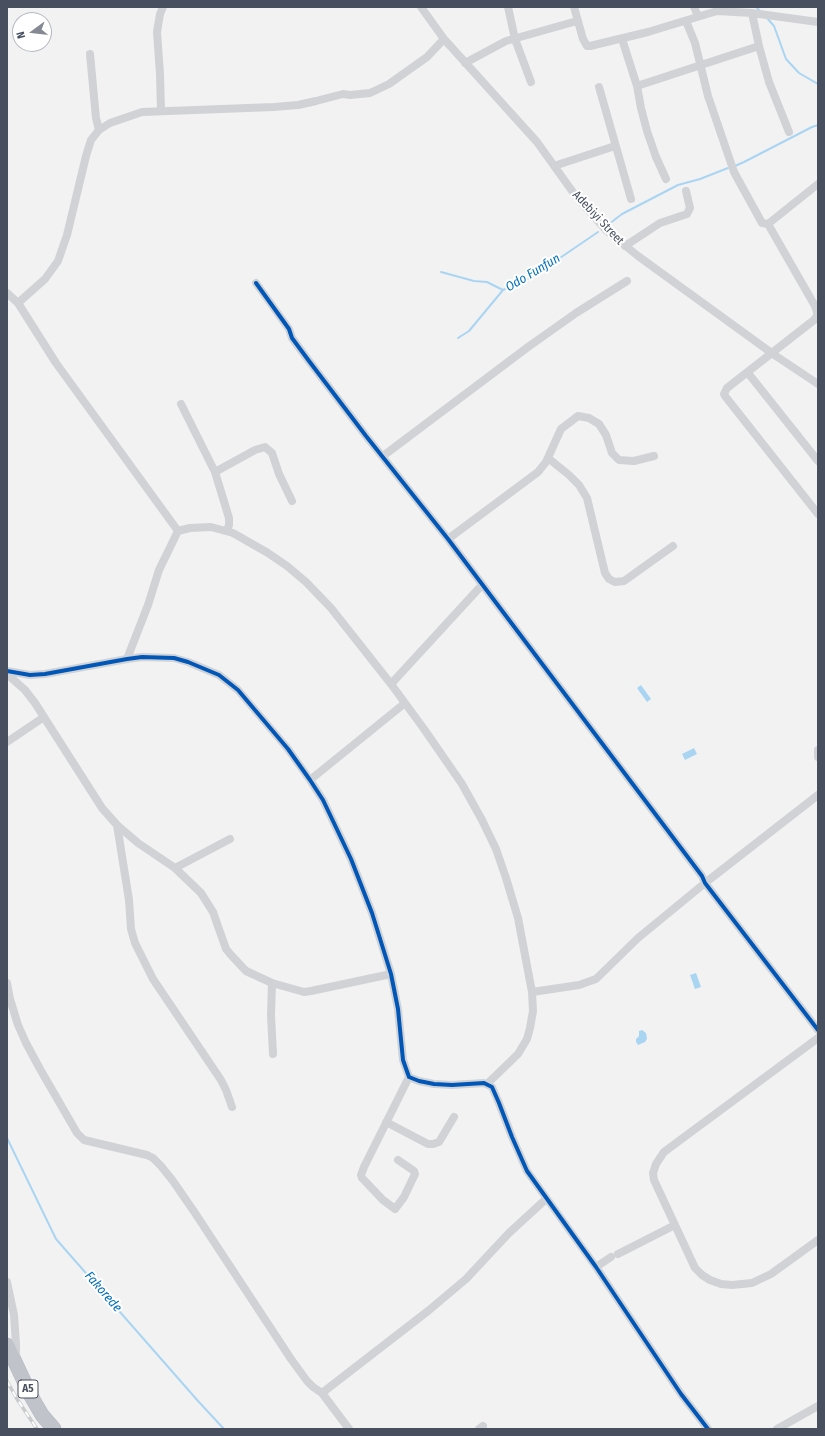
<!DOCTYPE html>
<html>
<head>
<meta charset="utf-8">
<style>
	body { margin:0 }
	#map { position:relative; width:825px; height:1436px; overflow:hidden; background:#f3f2f2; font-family:"Fira Sans Condensed",sans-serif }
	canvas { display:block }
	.frame { position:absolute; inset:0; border:8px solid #485060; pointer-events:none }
	.north { position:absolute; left:12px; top:12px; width:40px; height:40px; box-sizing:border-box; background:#fff; border:1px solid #b6b9bf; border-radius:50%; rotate:255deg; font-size:11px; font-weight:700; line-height:16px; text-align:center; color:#485060 }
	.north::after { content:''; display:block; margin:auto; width:14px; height:18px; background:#848993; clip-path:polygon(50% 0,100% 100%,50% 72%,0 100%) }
</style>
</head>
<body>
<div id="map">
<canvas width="825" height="1436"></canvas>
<div class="frame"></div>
<div class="north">N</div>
</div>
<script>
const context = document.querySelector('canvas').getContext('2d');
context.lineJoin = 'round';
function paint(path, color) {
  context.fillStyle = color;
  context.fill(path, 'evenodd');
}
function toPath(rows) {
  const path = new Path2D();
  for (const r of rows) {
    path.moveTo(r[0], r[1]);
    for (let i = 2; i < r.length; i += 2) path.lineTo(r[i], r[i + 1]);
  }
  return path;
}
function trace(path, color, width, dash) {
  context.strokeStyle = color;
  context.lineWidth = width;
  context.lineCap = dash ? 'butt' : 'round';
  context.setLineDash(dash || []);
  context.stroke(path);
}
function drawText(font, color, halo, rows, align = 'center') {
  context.font = font + ' "Fira Sans Condensed",sans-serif';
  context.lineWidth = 4;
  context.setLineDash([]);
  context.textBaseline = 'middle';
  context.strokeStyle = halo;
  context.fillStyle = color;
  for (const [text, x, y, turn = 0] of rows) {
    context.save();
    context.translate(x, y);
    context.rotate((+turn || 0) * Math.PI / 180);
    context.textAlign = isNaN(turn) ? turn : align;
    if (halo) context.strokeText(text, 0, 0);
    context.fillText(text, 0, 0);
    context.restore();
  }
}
paint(toPath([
	[641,685,651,699,647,702,637,688],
	[694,748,697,754,685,760,682,754],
	[696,973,701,987,695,989,690,975],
	[642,1030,646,1033,647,1039,645,1042,638,1045,636,1042,636,1039,639,1036,639,1031]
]), '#a9d5f2');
trace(toPath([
	[756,7,761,12],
	[767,18,774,26,786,59,799,73,818,84],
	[735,166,744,162,812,127,818,125],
	[609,224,622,214,678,185,700,179,728,168],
	[441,272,474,281,487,282,503,290],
	[458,338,469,331,503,290,532,277,598,232],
	[7,1138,56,1239,198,1401,224,1429]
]), '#a9d5f2', 2);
const highway = toPath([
	[7,1345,31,1396,42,1415,54,1429]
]);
trace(highway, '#b6bac2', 15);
trace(toPath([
	[421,7,444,39,537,142,575,195,607,231,638,256,773,354,818,384],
	[508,7,515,39,531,82],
	[574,7,583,39,587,46,590,46,648,32,717,11,752,13,818,22],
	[694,7,698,16],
	[752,13,759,46,769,82,789,132],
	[686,21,695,43,708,96,734,172,762,223,768,224,815,306,817,312,817,316,814,320,727,388,724,394,725,396,818,514],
	[622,39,637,86,641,108,647,131,656,157,666,179],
	[90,54,96,118,99,130],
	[465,63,506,41,577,21],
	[637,86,759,46],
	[599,87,631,199],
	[161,110,160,74,157,32,160,14,163,7],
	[554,166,615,146],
	[768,224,818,184],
	[625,246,660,223,687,214,690,208,686,191],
	[256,283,289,329,292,338,309,361,366,436,448,539,702,876,705,883,818,1030],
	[7,293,18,303,56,363,178,531],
	[18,303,45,279,58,261,67,235,86,156,91,140,99,130,110,123,142,112,274,107,298,105,316,101,343,94,350,95,370,93,389,84,427,57,444,39],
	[748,373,818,461],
	[181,404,215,472,229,518,229,525,227,531],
	[383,456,528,347,576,313,627,281],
	[548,458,569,475,579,485,587,498,605,573,609,579,615,582,624,581,673,546],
	[215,472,255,450,265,447,272,453,279,474,292,501],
	[448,539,538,472,546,462,561,429,578,416,589,418,599,424,606,435,612,453,619,460,634,461,654,456],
	[127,659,148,605,159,570,178,531,190,528,211,527,233,533,268,553,287,566,306,582,331,608,391,684,424,729,462,784,482,820,496,849,506,878,518,918,532,992,533,1011,530,1028,527,1039,518,1054,487,1084],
	[7,671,30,675,45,674,127,659,142,657,174,658,188,662,219,675,238,690,288,749,310,780,323,800,351,859,372,913,391,974,398,1009,403,1060,409,1077,419,1081,434,1084,452,1085,484,1083,492,1087,499,1103,512,1137,527,1171,596,1267,681,1394,708,1429],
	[7,674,25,690,35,703,102,808,117,825,138,843,175,868,201,893,213,912,226,949,231,955,246,971,272,983,304,992,311,991,391,974],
	[391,684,482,585],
	[7,742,44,717],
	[818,750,818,757],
	[310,780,405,703],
	[117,825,129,900,131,929,135,943,153,979,221,1080,226,1090,232,1107],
	[175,868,230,839],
	[7,983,10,999,18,1025,26,1043,40,1069,77,1133,84,1140,147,1155,153,1158,161,1166,173,1181,195,1213,291,1359,307,1381,313,1387,322,1393,349,1429],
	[272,983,271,1015,273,1054],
	[532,992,579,985,596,979,638,938,705,883,818,795],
	[818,1038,664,1152,656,1164,653,1173,654,1180,695,1268,702,1275,710,1280,721,1284,732,1285,752,1283,771,1274,818,1240],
	[386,1122,428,1144,433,1144,439,1142,454,1117],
	[398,1160,414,1171,415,1174,404,1197,395,1209,383,1200,362,1178,361,1175,364,1167,409,1077],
	[618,1254,675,1225],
	[596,1267,611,1257],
	[7,1282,14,1315,16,1344,16,1353,12,1356],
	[322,1393,428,1311,466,1279,509,1233,546,1199],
	[479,1429,483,1426],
	[777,1429,818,1406]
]), '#d0d2d5', 8);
trace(highway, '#c0c3ca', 14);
const rail = toPath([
	[7,1381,17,1399,37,1429]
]);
trace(rail, '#c9cbcd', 3.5);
trace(rail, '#fff', 2, [6]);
trace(toPath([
	[256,283,289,329,292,338,309,361,366,436,448,539,702,876,705,883,818,1030],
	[7,671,30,675,45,674,127,659,142,657,174,658,188,662,219,675,238,690,288,749,310,780,323,800,351,859,372,913,391,974,398,1009,403,1060,409,1077,419,1081,434,1084,452,1085,484,1083,492,1087,499,1103,512,1137,527,1171,596,1267,681,1394,708,1429]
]), '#0057b8', 4);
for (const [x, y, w] of [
	[28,1389,20]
]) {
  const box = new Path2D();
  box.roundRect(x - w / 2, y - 9, w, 18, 3);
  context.fillStyle = '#fff';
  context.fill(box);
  trace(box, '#485060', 1);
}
drawText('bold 11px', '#485060', null, [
	["A5",28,1389]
]);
drawText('12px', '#485060', '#fff', [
	["Adebiyi Street",598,218,47]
]);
drawText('italic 13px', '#0471b7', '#fff', [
	["Odo Funfun",533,273,-31],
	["Fakorede",103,1292,49]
]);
</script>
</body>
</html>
